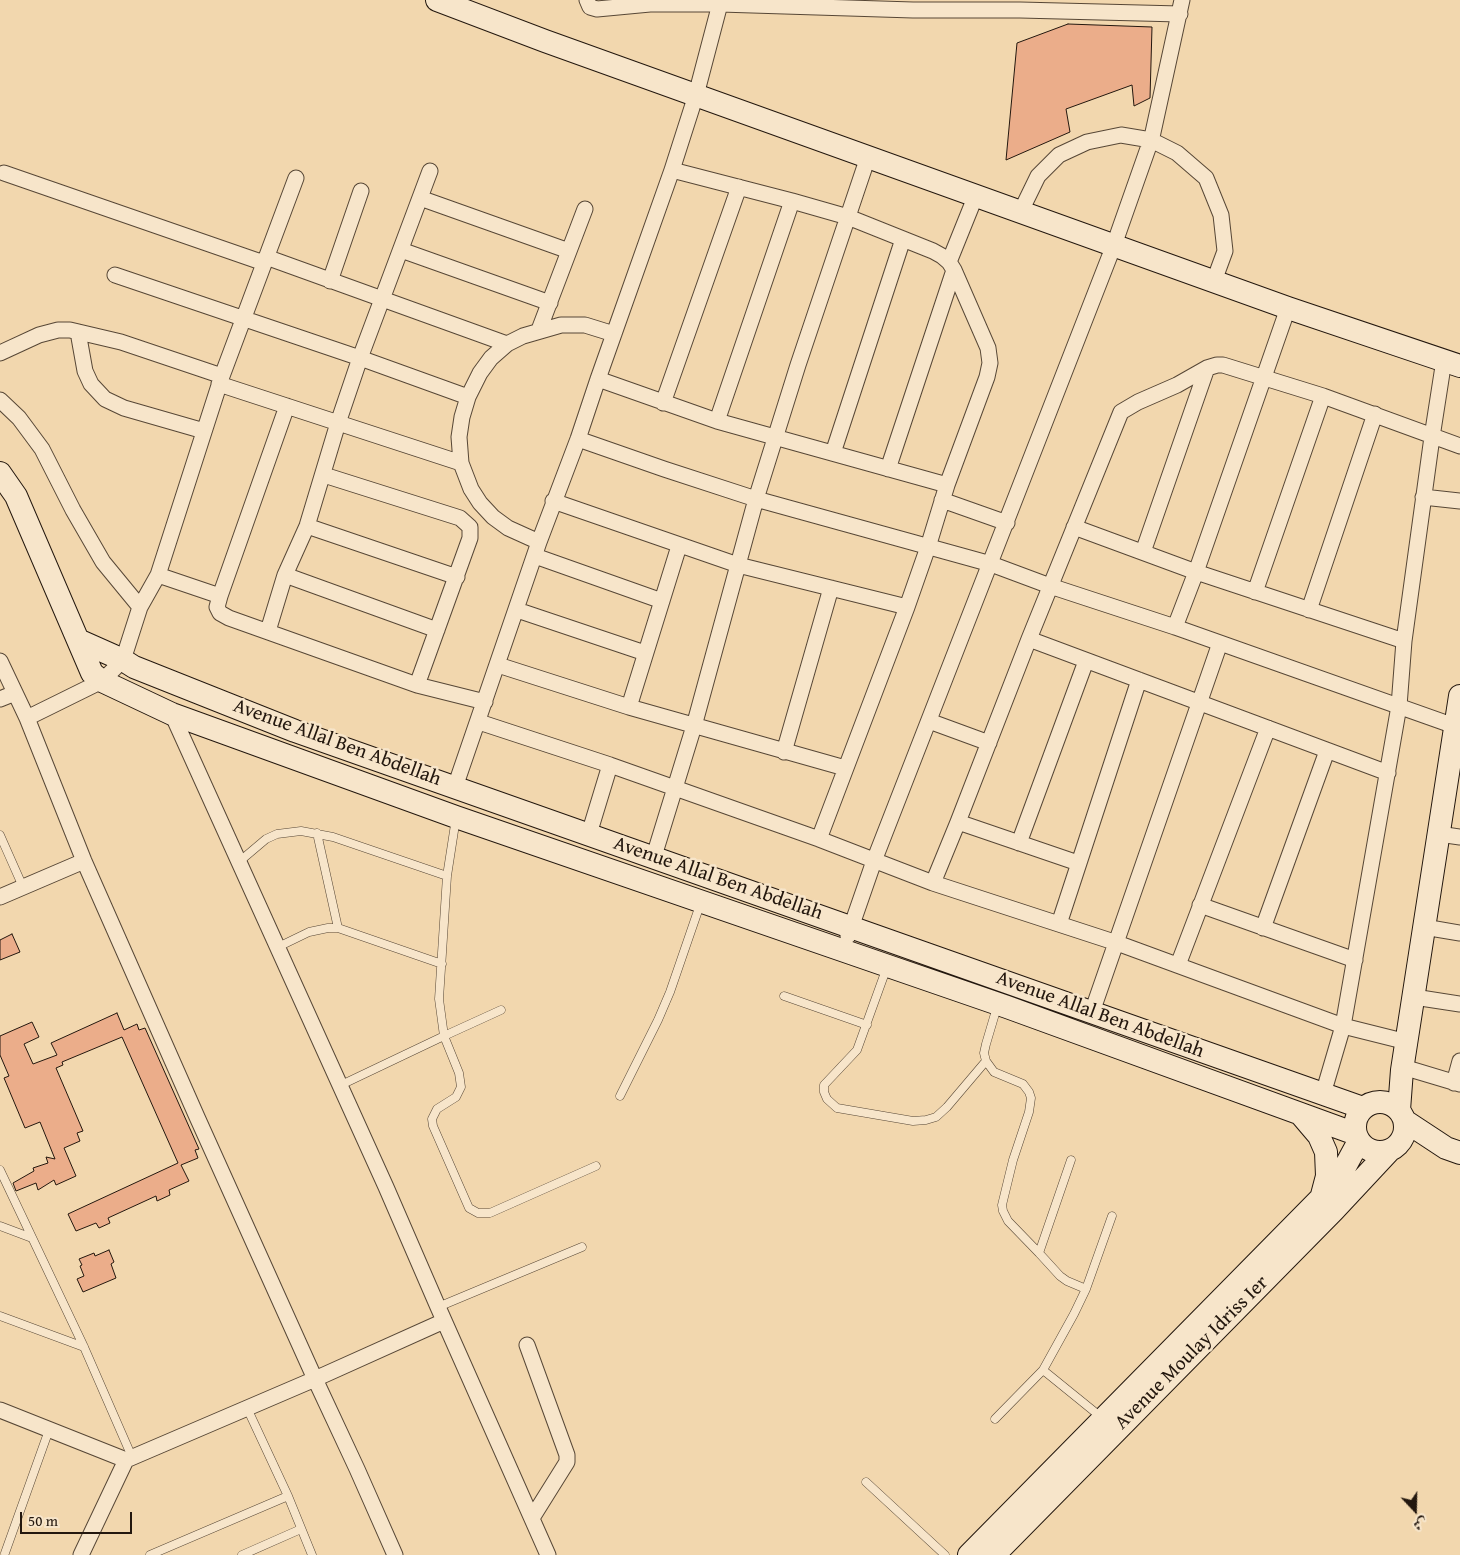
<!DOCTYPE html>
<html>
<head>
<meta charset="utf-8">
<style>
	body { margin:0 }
	#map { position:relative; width:1460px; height:1555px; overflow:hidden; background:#f2d7ae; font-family:"Gentium Book Plus",Amiri,serif }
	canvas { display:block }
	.north { position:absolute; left:1390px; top:1485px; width:50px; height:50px; -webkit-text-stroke:4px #f7e5ca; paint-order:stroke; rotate:159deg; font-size:14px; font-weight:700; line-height:20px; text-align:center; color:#23170e }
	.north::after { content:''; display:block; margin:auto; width:18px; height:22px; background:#23170e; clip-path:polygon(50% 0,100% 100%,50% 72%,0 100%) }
	.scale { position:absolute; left:20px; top:1512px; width:112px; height:22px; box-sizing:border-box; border:2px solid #23170e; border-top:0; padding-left:6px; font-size:15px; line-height:18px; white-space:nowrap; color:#23170e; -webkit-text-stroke:4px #f7e5ca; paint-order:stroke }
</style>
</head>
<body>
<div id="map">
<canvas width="1460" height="1555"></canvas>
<div class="north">ش</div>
<div class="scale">50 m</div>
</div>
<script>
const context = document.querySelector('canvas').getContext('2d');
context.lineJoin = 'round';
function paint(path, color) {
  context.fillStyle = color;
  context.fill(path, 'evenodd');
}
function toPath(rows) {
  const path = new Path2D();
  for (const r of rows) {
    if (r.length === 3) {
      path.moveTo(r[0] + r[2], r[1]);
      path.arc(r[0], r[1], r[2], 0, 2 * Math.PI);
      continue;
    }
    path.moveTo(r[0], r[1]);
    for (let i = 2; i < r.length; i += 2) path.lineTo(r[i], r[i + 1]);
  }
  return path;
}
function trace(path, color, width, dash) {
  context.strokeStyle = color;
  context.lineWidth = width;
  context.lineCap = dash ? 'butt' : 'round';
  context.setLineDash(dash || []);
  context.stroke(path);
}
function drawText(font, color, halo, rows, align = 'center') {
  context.font = font + ' "Gentium Book Plus",serif';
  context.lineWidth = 5;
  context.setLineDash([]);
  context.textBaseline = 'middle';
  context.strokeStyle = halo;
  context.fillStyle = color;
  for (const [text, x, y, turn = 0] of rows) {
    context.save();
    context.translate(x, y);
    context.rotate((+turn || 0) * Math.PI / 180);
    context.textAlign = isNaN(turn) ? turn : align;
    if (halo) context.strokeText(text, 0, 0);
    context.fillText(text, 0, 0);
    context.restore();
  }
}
const building = toPath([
	[1068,24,1152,27,1150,98,1134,106,1132,85,1066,109,1070,132,1006,160,1017,43,1068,24],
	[12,934,20,952,0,960,0,940,12,934],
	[117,1013,124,1030,137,1024,139,1030,145,1028,199,1149,195,1150,198,1158,181,1165,189,1181,169,1190,170,1195,157,1201,156,1196,108,1218,110,1223,99,1228,96,1223,76,1231,68,1214,178,1163,122,1037,62,1062,63,1065,56,1068,83,1131,77,1133,80,1141,64,1148,76,1176,56,1185,54,1180,38,1190,36,1183,16,1191,13,1183,34,1171,33,1168,48,1163,46,1157,55,1159,40,1122,25,1128,4,1078,9,1076,0,1055,0,1036,32,1022,39,1037,24,1044,33,1064,57,1055,51,1043,117,1013],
	[109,1250,114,1262,111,1264,116,1278,83,1292,77,1279,84,1276,80,1266,82,1265,79,1259,94,1253,95,1256,109,1250]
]);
paint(building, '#ebad8a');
trace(building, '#23170e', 1);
const lane = toPath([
	[317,833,338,928],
	[0,835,23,887],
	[240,861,266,839,277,834,301,831,333,837,447,876],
	[278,947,309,932,328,928,338,928,442,964],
	[887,967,857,1050,824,1085,824,1092,827,1099,837,1108,913,1121,926,1120,936,1117,947,1107,986,1061],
	[784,996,867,1025],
	[997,1007,986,1044,984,1053,986,1061,994,1072,1023,1084,1029,1092,1031,1098,1029,1112,1013,1160,1002,1205,1003,1211,1008,1221,1039,1253],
	[501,1010,444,1036,459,1073,461,1087,456,1097,437,1109,432,1119,433,1126,469,1208,478,1213,490,1213,596,1166],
	[341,1085,444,1036,439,999,447,876,456,818],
	[620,1096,658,1020,670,992,701,902],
	[1071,1160,1039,1253,1060,1276,1067,1281,1086,1289],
	[0,1170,84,1347,132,1457],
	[0,1226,32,1238],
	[438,1307,582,1247],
	[0,1316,84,1347],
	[247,1408,288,1496,312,1555],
	[1101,1417,1043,1370,1074,1314,1086,1289,1112,1216],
	[995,1419,1043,1370],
	[866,1482,945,1555],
	[5,1553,49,1430],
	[150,1555,288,1496],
	[242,1555,301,1529]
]);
const street = toPath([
	[587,0,590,7,597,9,650,4,720,4,913,10,1020,10,1180,14],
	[672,170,792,201,848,217,933,251,942,256,949,262,954,270,988,348,990,363,987,377,947,485,928,547,907,607,819,839],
	[4,173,264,263],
	[420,198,569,251],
	[1021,211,1038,176,1059,155,1087,142,1121,135,1151,140,1177,153,1206,178,1221,215,1225,251,1214,281],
	[401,250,550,303],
	[266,257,507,344],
	[949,262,976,195],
	[115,275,360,358,468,397],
	[330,281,361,191],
	[539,330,585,209],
	[78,332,85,371,91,384,105,399,124,408,204,431],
	[0,353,39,335,58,330,70,330,121,342,222,376],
	[598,379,717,421,947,485],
	[219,384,461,463],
	[0,400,19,418,42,449,73,510,103,562,140,607],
	[663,403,739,187],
	[287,406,220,596,217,607,220,613,229,618,417,685,485,702],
	[717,421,792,201],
	[578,439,664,469,756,499,991,564,1050,586,1175,627,1460,728],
	[833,453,903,239],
	[888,469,954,270],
	[324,475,460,518,470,527,470,538,417,685],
	[1423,497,1460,501],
	[942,500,1007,523],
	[553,501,738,565,907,607],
	[307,526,457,577],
	[1074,527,1196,572,1404,641],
	[539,542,508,528,493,517,480,503,471,489,461,463,459,437,462,417,468,397,480,373,491,358,507,344,523,336,561,325,585,325,614,334],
	[1143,552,1207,368],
	[535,556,662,601],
	[158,575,220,596],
	[285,575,437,630],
	[1255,592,1323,396],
	[517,610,645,653],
	[1309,610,1375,414],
	[1175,627,1196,572,1288,308],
	[268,631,285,575,307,526,338,423,360,358,430,171],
	[1029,639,1388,773],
	[0,661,27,718,84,861,197,1117,315,1379,357,1469,395,1555],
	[498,665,629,707,845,768],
	[0,699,15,693],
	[629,707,679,546],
	[172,714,386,1187,438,1307,548,1555],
	[27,718,102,681,123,660,140,607,158,575,222,376,296,178],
	[929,721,989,743],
	[479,722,610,765,819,839,933,883,1117,943,1343,1026,1407,1042],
	[784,752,831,588],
	[455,787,539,542,578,439,598,379,672,170,696,95,721,0],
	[958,822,1078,863],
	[589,834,610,765],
	[1439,834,1460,837],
	[1019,843,1086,661],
	[654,856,694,726,756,499,798,365,868,157],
	[933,883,958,822,1029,639,1121,412,1138,402,1177,385,1207,368,1217,365,1223,365,1323,396,1460,446],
	[0,897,84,861],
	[1200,905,1355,960],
	[1059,924,1139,680],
	[1424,927,1460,933],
	[1263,928,1327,751],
	[848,936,874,861,1114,245,1152,137,1182,0],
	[1178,965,1268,728],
	[1414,997,1460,1004],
	[1092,1012,1220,643],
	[1403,1067,1460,1084],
	[1454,1083,1460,1061],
	[1323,1094,1343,1026,1399,706,1404,641,1432,437,1444,360],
	[527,1345,567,1455,567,1462,532,1518],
	[0,1410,126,1460,315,1379,444,1321],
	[81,1555,126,1460]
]);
const secondary = toPath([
	[437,0,545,41,1288,308,1460,366],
	[0,473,16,496,92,673,102,681,172,714,456,817,1007,1007,1356,1134],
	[78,640,123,660,134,667,295,731,1363,1108],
	[1380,1127,25],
	[1399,1110,1402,1070,1460,696],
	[1302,1116,1319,1136,1326,1152,1327,1176,1322,1195],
	[1405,1121,1446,1148,1460,1153],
	[969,1555,1321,1198,1346,1165,1359,1141],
	[994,1555,1334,1210,1390,1150]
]);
trace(lane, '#574736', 9);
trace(street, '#574736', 17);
trace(secondary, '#23170e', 24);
trace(lane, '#f7e5ca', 8);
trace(street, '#f7e5ca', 15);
trace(secondary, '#f7e5ca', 22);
drawText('20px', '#23170e', '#f7e5ca', [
	["Avenue Allal Ben Abdellah",337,743,20],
	["Avenue Allal Ben Abdellah",718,879,19],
	["Avenue Allal Ben Abdellah",1100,1015,20],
	["Avenue Moulay Idriss Ier",1192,1353,-45]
]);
</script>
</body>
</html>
